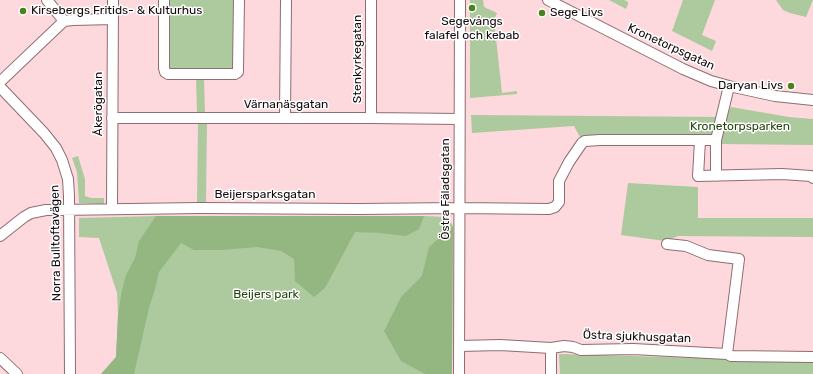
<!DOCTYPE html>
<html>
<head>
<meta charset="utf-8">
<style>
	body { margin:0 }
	canvas { display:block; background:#fdd8dd }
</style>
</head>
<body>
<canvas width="813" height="374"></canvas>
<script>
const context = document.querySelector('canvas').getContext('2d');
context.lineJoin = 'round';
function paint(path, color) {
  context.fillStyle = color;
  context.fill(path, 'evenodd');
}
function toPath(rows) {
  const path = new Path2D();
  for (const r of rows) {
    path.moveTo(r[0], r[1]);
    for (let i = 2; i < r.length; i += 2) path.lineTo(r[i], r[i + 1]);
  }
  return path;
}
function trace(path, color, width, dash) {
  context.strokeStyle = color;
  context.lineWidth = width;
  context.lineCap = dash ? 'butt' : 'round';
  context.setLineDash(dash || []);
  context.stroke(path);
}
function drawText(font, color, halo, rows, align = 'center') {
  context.font = font + ' Rubik,sans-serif';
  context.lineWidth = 3;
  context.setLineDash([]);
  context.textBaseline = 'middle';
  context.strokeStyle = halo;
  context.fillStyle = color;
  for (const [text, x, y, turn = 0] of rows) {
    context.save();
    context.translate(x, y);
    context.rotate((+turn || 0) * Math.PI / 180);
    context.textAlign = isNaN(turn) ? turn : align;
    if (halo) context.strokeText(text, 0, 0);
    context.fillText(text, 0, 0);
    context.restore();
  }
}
paint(toPath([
	[167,0,237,0,236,65,230,70,171,70,166,66],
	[470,0,483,0,484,7,497,13,494,20,502,93,517,91,517,94,470,98,470,12,475,12,476,4,470,3],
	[609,0,624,0,628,2,628,4,626,9],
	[683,0,715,0,702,35,716,41,712,51,672,31],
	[776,0,813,0,806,17,790,13,783,10],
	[196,77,204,77,205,113,197,113],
	[731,107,789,117,813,119,813,145,721,144,722,136,581,139,574,126,472,133,471,115,725,117],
	[198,122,207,122,206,204,197,204],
	[78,156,85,179,85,196,91,198,104,198,104,204,79,203,77,172,72,158],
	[628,183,698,187,698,218,813,218,813,237,678,236,665,241,621,235],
	[156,216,424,216,448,217,453,226,452,374,101,374,116,357,118,315,117,293,99,238,79,237,79,218],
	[559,354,813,361,813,374,560,374]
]), '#adc99e');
paint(toPath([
	[156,216,424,216,419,229,406,236,381,233,355,232,325,288,314,297,295,281,294,259,281,251,257,247,221,250,194,250,181,243,159,272,155,289,149,308,134,374,101,374,116,357,118,315,122,290,126,275,135,258,139,241],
	[453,226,452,374,425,374,401,361,384,331,401,297,422,276,429,247]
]), '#94b781');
const minor = toPath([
	[47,0,64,21],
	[164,0,164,68,165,72,168,74,235,74,238,72,238,69,239,0],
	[371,0,371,118],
	[548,0,683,69,711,81,729,86,775,96,813,100],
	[0,82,64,21,73,20,113,19],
	[0,87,44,133,56,148,62,160,68,179,69,196,70,374],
	[112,118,371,118,459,119],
	[285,118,286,0],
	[700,141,698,176,782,174,811,176,813,178],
	[716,176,716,140,729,86],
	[112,209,113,0],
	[0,236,24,217,31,213,46,210,58,210,200,208,359,209,460,208,549,209,555,207,559,202,559,181,569,162,582,143,585,141,600,140,716,140],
	[667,244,686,246,708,255,739,259,727,354],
	[460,346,500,345,551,348,564,346,573,347,581,350,633,349,727,354,731,356,813,357],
	[0,358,17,374],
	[459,374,460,0],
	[551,374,551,348]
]);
trace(minor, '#8e6d72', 12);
trace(minor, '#fff', 10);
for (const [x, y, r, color] of [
	[472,8,4,"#4a821c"],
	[23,11,4,"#4a821c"],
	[542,13,4,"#4a821c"],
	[791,86,4,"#4a821c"]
]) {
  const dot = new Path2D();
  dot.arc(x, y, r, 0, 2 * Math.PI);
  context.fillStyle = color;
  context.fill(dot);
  trace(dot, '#fff', 1.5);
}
drawText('12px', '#13080a', '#fff', [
	["Kirsebergs Fritids- & Kulturhus",31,11],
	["Sege Livs",550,13],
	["Segevångs",472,22,"center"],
	["falafel och kebab",472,36,"center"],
	["Daryan Livs",783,86,"right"]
], 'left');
drawText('12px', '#13080a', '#fff', [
	["Kronetorpsgatan",671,47,25],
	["Stenkyrkegatan",358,59,-90],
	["Åkerögatan",99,104,-90],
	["Värnanäsgatan",286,105],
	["Östra Fäladsgatan",446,189,-90],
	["Beijersparksgatan",265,195],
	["Norra Bulltoftavägen",56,243,-91],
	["Östra sjukhusgatan",637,337,2]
]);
drawText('12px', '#24440c', '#fff', [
	["Kronetorpsparken",740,127],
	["Beijers park",266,295]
]);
</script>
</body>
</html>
